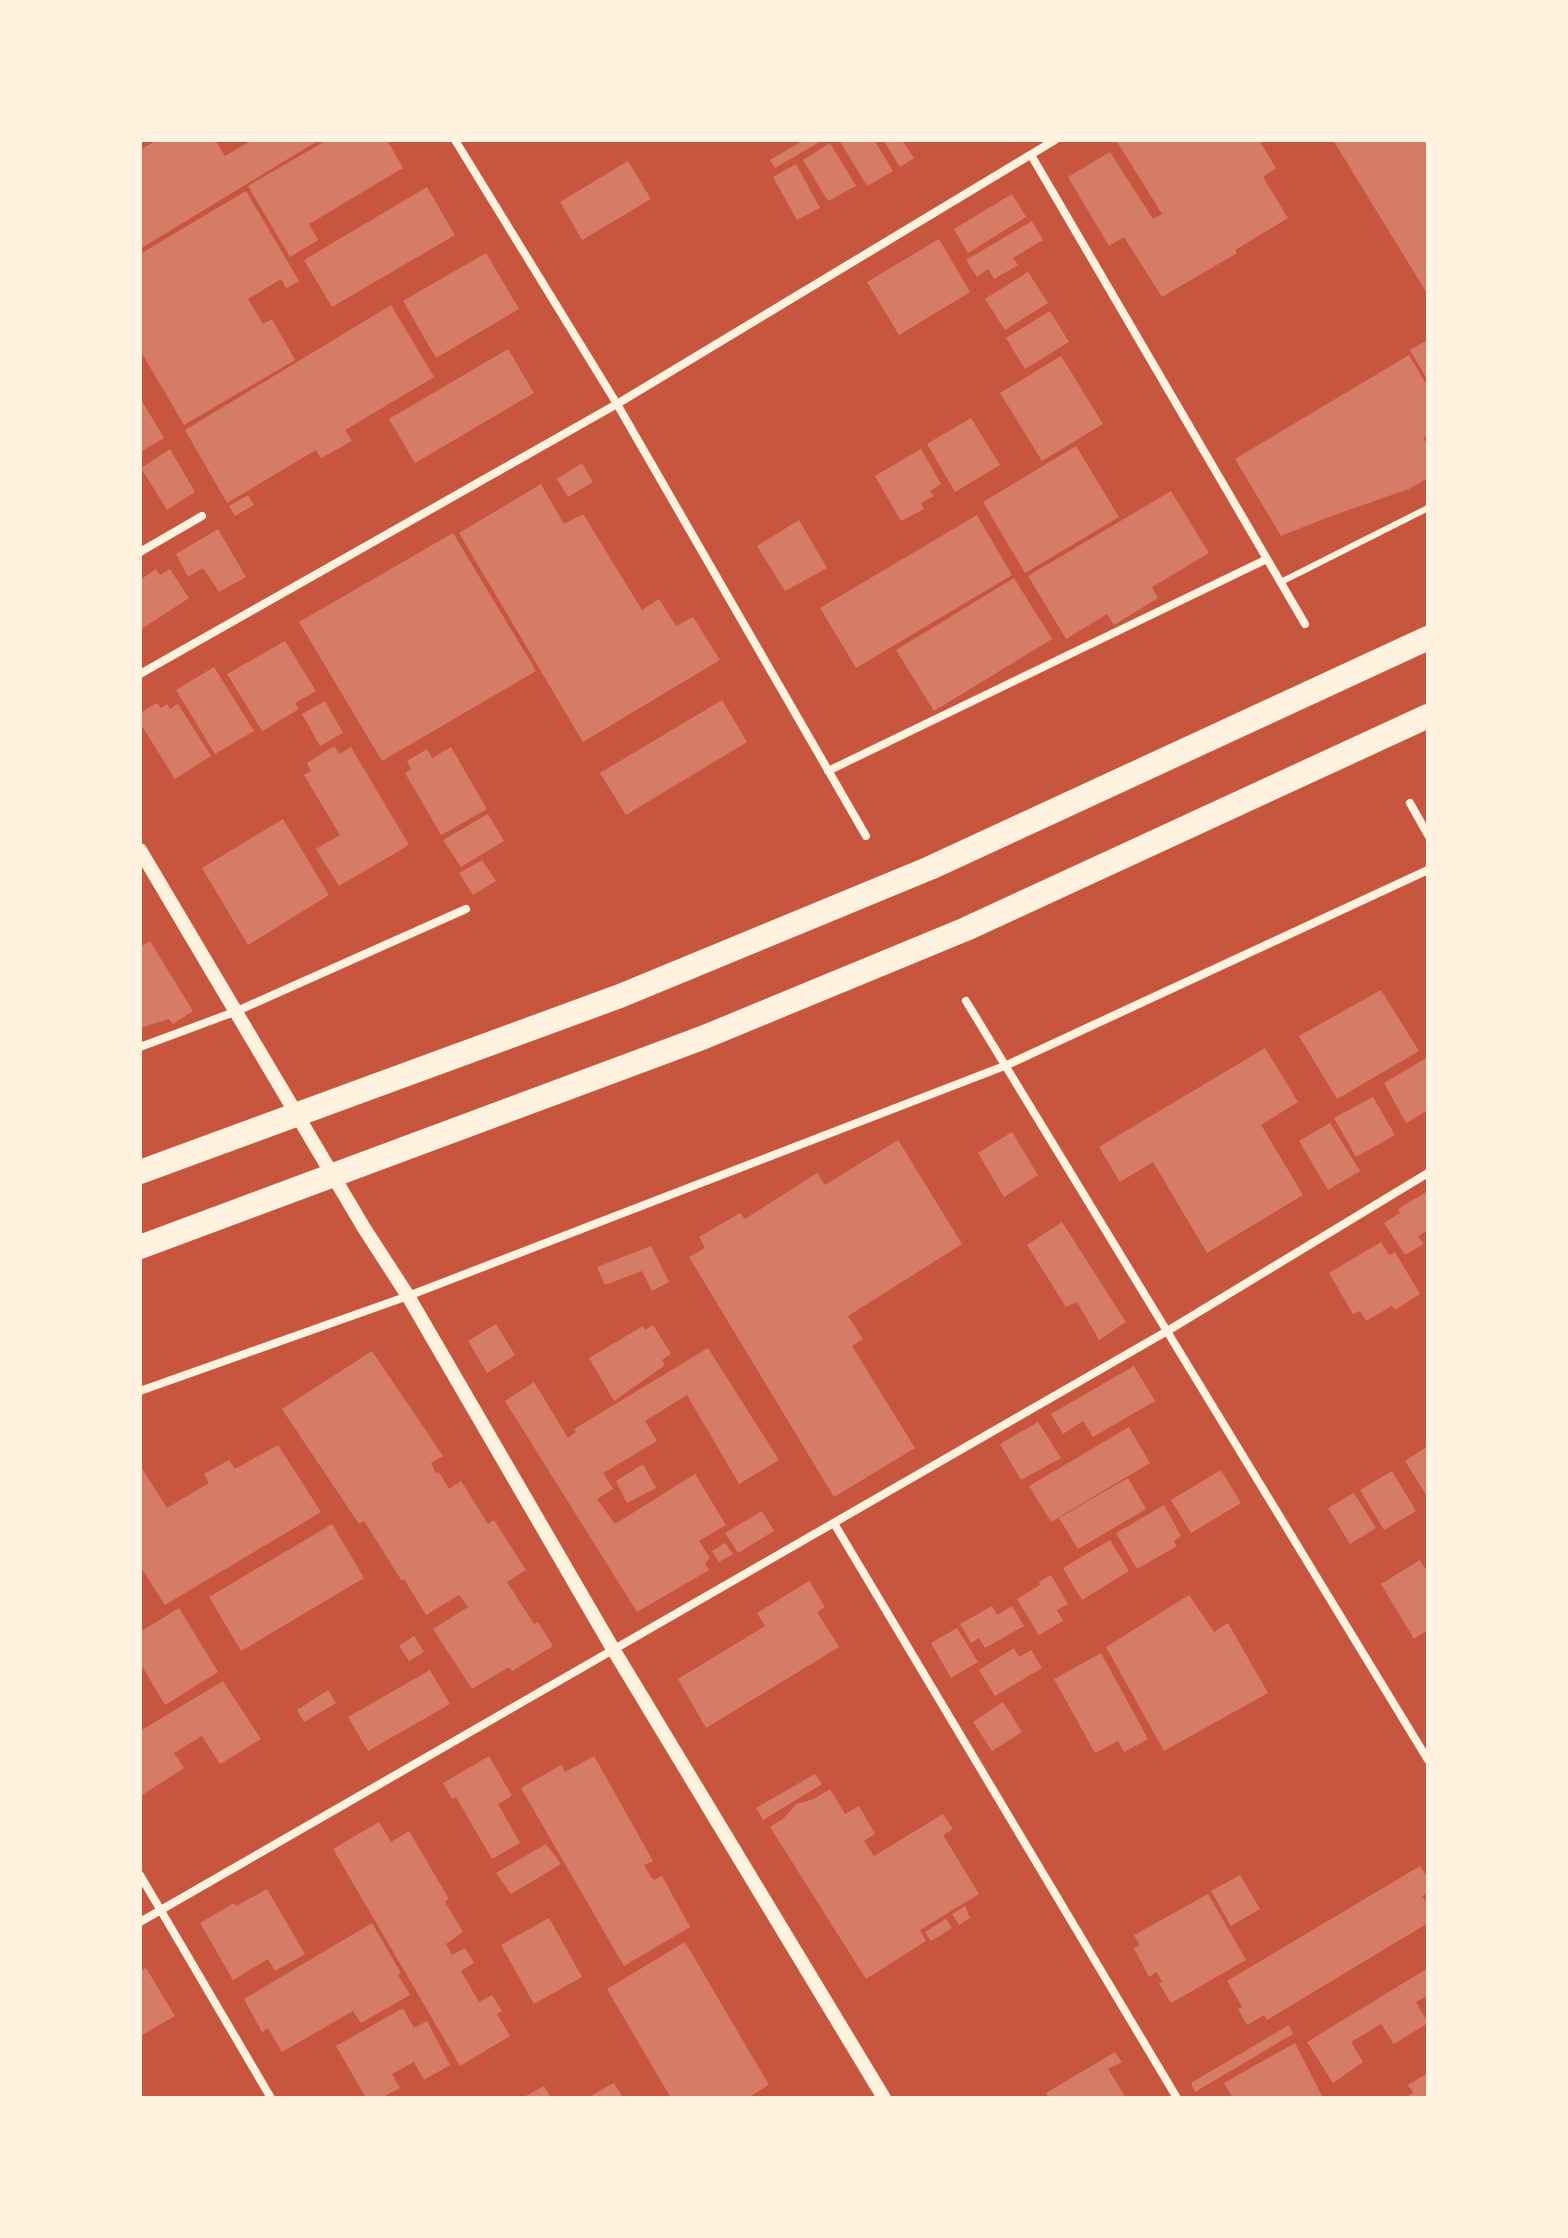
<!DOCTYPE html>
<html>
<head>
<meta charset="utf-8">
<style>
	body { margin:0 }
	#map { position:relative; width:1568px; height:2238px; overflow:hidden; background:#c8553d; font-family:Poppins,sans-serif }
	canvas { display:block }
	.frame { position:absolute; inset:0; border:142px solid #fff3e0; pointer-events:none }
</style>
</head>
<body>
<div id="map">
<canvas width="1568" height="2238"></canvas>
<div class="frame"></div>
</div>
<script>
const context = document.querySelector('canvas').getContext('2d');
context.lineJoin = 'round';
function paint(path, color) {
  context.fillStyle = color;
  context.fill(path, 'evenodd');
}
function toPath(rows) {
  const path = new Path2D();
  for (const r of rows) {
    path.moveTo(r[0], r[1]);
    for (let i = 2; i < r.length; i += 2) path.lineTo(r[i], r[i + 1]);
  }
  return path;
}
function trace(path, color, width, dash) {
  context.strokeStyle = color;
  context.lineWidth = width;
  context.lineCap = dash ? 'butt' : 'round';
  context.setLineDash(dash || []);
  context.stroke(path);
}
paint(toPath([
	[157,140,215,140,225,156,252,140,319,140,140,249,140,150],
	[327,140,387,140,403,168,309,224,318,240,290,257,248,186],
	[804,140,823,140,775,168,770,160],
	[839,140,874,140,893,171,867,186],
	[883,140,902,140,914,158,900,167],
	[1116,140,1259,140,1276,168,1263,177,1288,218,1235,250,1237,253,1162,297,1124,237,1109,246,1068,177,1110,152,1153,219,1162,214],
	[1333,140,1428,140,1428,295],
	[830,143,856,186,828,201,803,160],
	[628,161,651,199,582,240,560,202],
	[796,164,820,208,797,220,773,177],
	[427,187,455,235,332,307,304,260],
	[246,191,299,281,286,288,281,279,248,299,263,324,272,319,295,360,184,425,140,350,140,254],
	[1012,194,1026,217,968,253,954,229],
	[1032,221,1043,240,1013,258,1018,265,994,279,988,269,977,277,966,260],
	[939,239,970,292,899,335,867,282],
	[486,253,519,309,436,358,403,301],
	[1028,272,1048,303,1005,330,985,299],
	[391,305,434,377,345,430,352,441,321,458,316,450,227,503,185,430],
	[1050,311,1069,342,1025,369,1006,338],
	[1428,340,1428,381,1410,350],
	[508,349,534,393,415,463,389,419],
	[1409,355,1428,387,1428,435,1423,438,1428,445,1428,478,1409,489,1326,518,1281,536,1235,459],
	[1061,356,1103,424,1042,461,1000,393],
	[140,398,164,438,140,452],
	[971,418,1000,465,955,492,927,444],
	[1076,446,1119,517,1025,573,983,502],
	[170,449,195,492,167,510,141,468],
	[921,449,941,484,930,491,934,496,921,503,924,509,901,521,875,476],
	[582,463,593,482,568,497,557,479],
	[541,484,564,524,583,514,642,610,659,599,676,626,693,617,720,660,583,742,459,533],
	[1171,491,1209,553,1152,587,1158,598,1114,625,1107,614,1066,639,1028,576],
	[248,495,254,505,235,516,229,506],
	[977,515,1012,575,856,668,820,608],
	[799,520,827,568,785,591,757,546],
	[218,529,246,577,219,592,203,568,188,577,176,554],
	[453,533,536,671,382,761,299,622],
	[156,569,160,575,170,569,189,598,140,630,140,580],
	[1014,578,1052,639,934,711,896,650],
	[285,641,316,691,295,703,299,709,262,731,227,674],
	[214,667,254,731,215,754,176,690],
	[722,700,747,742,626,815,600,773],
	[325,701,343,733,320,746,302,714],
	[157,703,161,708,167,704,170,709,178,704,211,756,175,779,140,723,140,713],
	[334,746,339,754,351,747,409,845,339,886,316,849,340,835,304,775,311,771,307,763],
	[451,747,487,809,441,835,405,773,411,769,407,761,427,749,432,758],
	[488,814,504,841,461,867,443,840],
	[283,819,329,895,248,945,202,868],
	[482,860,496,881,473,895,459,873],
	[150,941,193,1011,173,1024,169,1019,140,1028,140,947],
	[1381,990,1419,1051,1337,1099,1299,1036],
	[1265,1048,1298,1102,1261,1125,1303,1195,1207,1253,1153,1162,1120,1182,1099,1147],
	[1428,1057,1428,1110,1406,1123,1384,1083],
	[1373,1097,1395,1135,1356,1157,1334,1118],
	[1330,1123,1360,1171,1328,1190,1299,1141],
	[1012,1132,1038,1175,1004,1197,978,1153],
	[898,1140,962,1244,848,1316,863,1339,852,1346,915,1448,834,1497,689,1257,705,1248,699,1237,740,1213,745,1219,817,1173,825,1185],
	[1428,1191,1428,1230,1418,1236,1424,1244,1405,1255,1384,1223,1400,1213,1398,1209],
	[1062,1222,1126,1322,1099,1340,1077,1302,1066,1307,1027,1245],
	[1381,1242,1389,1255,1395,1252,1420,1294,1395,1310,1392,1306,1366,1321,1360,1311,1353,1314,1329,1273],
	[651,1246,669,1282,652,1291,642,1271,605,1285,597,1267],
	[496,1324,515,1355,487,1373,468,1341],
	[653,1325,671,1354,662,1360,665,1365,614,1401,589,1358,643,1326,645,1330],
	[708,1348,779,1460,739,1484,687,1395,645,1421,657,1441,603,1473,613,1489,597,1499,615,1524,695,1474,726,1525,699,1541,710,1558,705,1563,709,1570,637,1612,505,1401,534,1382,568,1438,576,1432,574,1429],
	[372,1351,443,1456,431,1463,436,1473,439,1472,449,1489,461,1481,488,1524,494,1520,526,1570,507,1582,534,1624,538,1622,553,1646,512,1671,509,1667,472,1689,433,1629,468,1607,459,1595,426,1615,404,1579,402,1581,364,1521,359,1524,282,1409],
	[1134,1366,1155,1401,1093,1437,1083,1421,1063,1434,1051,1414],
	[1038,1422,1061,1458,1021,1480,1000,1444],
	[1129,1427,1150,1463,1051,1522,1029,1486],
	[278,1445,321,1512,165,1605,140,1566,140,1471,143,1470,167,1508,209,1483,204,1474,229,1460,235,1469],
	[1428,1446,1428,1498,1405,1461],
	[643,1464,656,1488,627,1503,616,1481],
	[1221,1470,1241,1503,1191,1533,1171,1500],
	[1392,1471,1416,1511,1384,1530,1360,1490],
	[1128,1478,1146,1509,1078,1549,1059,1518],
	[1354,1493,1376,1528,1350,1544,1328,1508],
	[1164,1505,1181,1536,1174,1541,1177,1546,1137,1569,1116,1533],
	[762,1511,774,1531,738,1553,725,1533],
	[332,1524,364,1578,241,1651,209,1597],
	[1110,1540,1129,1571,1082,1600,1063,1568],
	[725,1543,733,1554,719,1562,712,1551],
	[1420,1560,1428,1573,1428,1630,1414,1639,1381,1584],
	[1051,1575,1068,1604,1057,1610,1063,1621,1039,1635,1017,1599,1040,1585,1039,1582],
	[809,1581,825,1607,817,1612,839,1647,706,1728,678,1679,765,1626,757,1613],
	[1189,1595,1214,1632,1228,1623,1268,1693,1164,1751,1106,1647],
	[992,1606,997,1615,1012,1606,1024,1626,985,1648,979,1638,971,1643,960,1624],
	[179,1608,218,1672,165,1705,140,1663,140,1632],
	[957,1628,978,1662,951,1678,931,1643],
	[414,1636,424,1652,409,1661,399,1646],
	[1014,1648,1019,1657,1031,1650,1042,1668,995,1696,979,1670],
	[1101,1653,1148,1739,1124,1752,1118,1741,1095,1753,1054,1679],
	[430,1670,450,1704,368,1751,348,1717],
	[223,1681,261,1739,220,1764,202,1736,174,1753,184,1768,142,1795,140,1792,140,1731],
	[328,1690,336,1703,304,1722,297,1710],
	[1003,1702,1022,1732,992,1751,973,1722],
	[489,1756,512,1796,498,1804,520,1843,492,1859,456,1797,452,1799,443,1783],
	[594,1756,653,1861,644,1865,653,1880,662,1876,690,1927,624,1966,521,1788,561,1765,565,1772],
	[815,1774,822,1784,763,1820,756,1808],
	[830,1789,845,1814,859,1806,875,1834,864,1841,874,1856,943,1814,953,1829,943,1835,979,1894,920,1930,926,1941,866,1979,770,1827,784,1818,796,1804,814,1799],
	[379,1822,391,1842,409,1831,449,1899,445,1902,463,1932,446,1944,452,1955,465,1948,474,1963,461,1971,479,2002,492,1995,502,2011,497,2014,510,2036,460,2066,333,1849],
	[546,1844,561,1864,511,1894,496,1873],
	[1420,1866,1428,1878,1428,1893,1422,1896,1428,1905,1428,1923,1267,2020,1264,2015,1247,2025,1238,2009,1242,2007,1227,1981],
	[1240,1875,1260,1909,1231,1926,1211,1891],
	[267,1889,305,1954,275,1971,268,1959,233,1980,200,1923,234,1903,236,1906],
	[1208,1894,1246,1960,1171,2003,1159,1983,1162,1982,1157,1972,1149,1977,1134,1948,1140,1945,1134,1935],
	[965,1906,970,1918,959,1925,952,1914],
	[549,1918,582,1977,534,2004,501,1945],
	[946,1919,952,1928,931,1941,925,1932],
	[372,1923,401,1973,398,1975,410,1995,361,2023,353,2011,282,2052,268,2028,262,2032,244,1999],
	[685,1942,769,2085,747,2098,671,2098,607,1989],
	[146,1968,175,2016,140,2036,140,1971],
	[1428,1968,1428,1995,1416,2002,1428,2023,1394,2044,1381,2024,1351,2042,1363,2062,1333,2083,1307,2042],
	[403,2008,414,2028,427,2021,450,2065,424,2080,414,2062,392,2074,400,2088,381,2098,366,2098,336,2046],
	[1289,2025,1293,2034,1195,2092,1191,2083],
	[1295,2043,1323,2098,1233,2098,1224,2083],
	[1115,2052,1122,2062,1108,2069,1126,2098,1049,2098,1046,2093],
	[1428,2073,1428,2098,1404,2098,1413,2093,1408,2085],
	[614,2083,623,2098,587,2098],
	[544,2086,551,2098,522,2098]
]), '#d67c66');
trace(toPath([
	[1281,582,1428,508]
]), '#fff3e0', 6);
trace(toPath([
	[455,140,617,404,866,836],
	[1031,155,1305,624],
	[140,552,202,516],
	[140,674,617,404,1055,140],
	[828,771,1267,559],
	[1410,803,1428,835],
	[966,1001,1428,1760],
	[140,1047,237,1011,466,909],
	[140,1391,408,1296,1007,1065,1428,870],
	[835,1525,1177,2098],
	[140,1875,271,2098],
	[140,1922,1169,1330,1428,1173]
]), '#fff3e0', 8);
trace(toPath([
	[140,850,364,1228,408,1296,613,1649,884,2098]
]), '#fff3e0', 14);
trace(toPath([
	[140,1172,620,996,930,868,1428,638],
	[140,1247,702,1038,966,929,1428,716]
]), '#fff3e0', 24);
</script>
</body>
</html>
